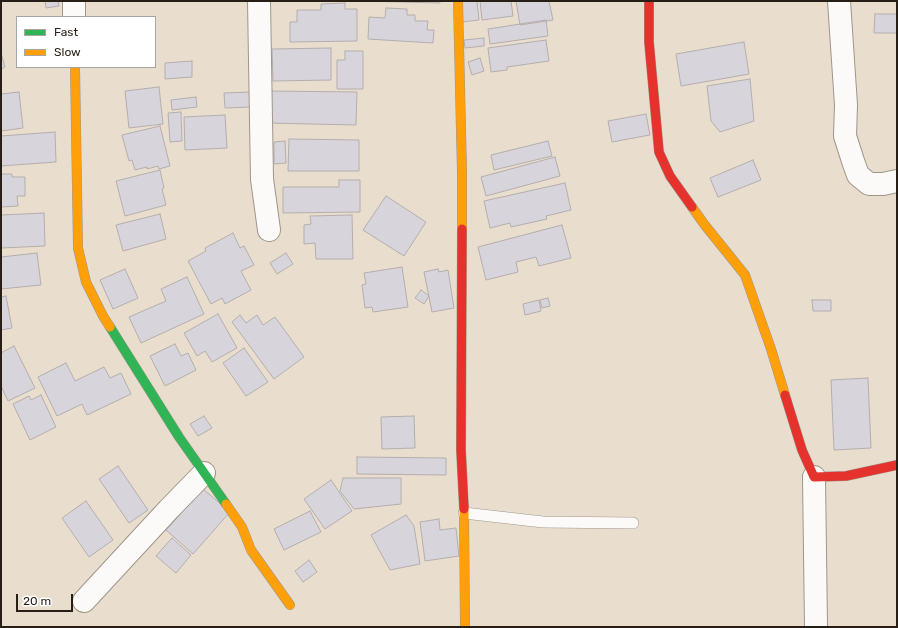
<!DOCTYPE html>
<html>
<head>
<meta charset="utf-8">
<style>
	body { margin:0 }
	#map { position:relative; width:898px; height:628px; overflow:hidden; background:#e9ddce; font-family:Rubik,sans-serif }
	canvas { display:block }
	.frame { position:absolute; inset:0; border:2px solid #271f15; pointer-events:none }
	.legend { position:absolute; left:16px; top:16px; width:140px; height:52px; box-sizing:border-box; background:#fff; border:1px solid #a9a5a1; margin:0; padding:5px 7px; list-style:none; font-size:12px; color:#271f15 }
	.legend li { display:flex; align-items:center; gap:8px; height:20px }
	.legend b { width:20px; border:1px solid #a9a5a1 }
	.scale { position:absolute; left:16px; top:594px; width:57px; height:18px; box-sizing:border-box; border:2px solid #271f15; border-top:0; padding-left:5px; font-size:12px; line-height:14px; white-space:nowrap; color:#271f15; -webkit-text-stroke:3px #fff; paint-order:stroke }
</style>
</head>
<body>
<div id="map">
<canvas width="898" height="628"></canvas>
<div class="frame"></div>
<ul class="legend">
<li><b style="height:5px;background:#30b455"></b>Fast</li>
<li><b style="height:5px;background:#ff9f0a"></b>Slow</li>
</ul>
<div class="scale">20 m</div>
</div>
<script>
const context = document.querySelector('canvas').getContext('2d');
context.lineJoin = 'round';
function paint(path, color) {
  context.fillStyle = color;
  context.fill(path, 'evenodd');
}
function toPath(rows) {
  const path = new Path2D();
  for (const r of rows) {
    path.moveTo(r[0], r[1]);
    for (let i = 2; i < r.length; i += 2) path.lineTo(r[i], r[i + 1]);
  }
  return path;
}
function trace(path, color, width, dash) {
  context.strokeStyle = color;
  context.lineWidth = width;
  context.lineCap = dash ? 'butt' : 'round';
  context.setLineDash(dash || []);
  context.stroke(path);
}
const building = toPath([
	[45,1,58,1,59,6,46,8,45,1],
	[361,1,440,1,440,3,361,1],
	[460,1,477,1,479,20,462,22,460,1],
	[480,1,511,1,513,16,482,20,480,1],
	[516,1,549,1,553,20,520,25,516,1],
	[345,3,345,9,357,9,357,41,290,42,290,22,297,22,297,10,321,10,321,4,345,3],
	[386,8,407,9,407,15,415,15,415,21,428,21,427,30,434,30,433,43,368,39,369,17,385,18,386,8],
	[875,14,897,14,897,33,874,33,875,14],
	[546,20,548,36,490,44,488,29,546,20],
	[484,38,484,46,465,48,464,40,484,38],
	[546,40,549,61,507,67,507,70,491,72,488,48,546,40],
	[744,42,749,74,681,86,676,54,744,42],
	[331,48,331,80,273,81,272,49,331,48],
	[345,51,363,51,363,89,337,89,337,60,345,60,345,51],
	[1,53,5,67,1,69,1,53],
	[480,58,484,71,472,75,468,62,480,58],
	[192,61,192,77,165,79,165,63,192,61],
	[750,79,754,121,720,132,711,121,707,86,750,79],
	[159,87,163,124,129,128,125,91,159,87],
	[268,91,357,92,356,125,267,123,268,91],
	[19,92,23,128,1,131,1,94,19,92],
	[251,92,251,107,225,108,224,93,251,92],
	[196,97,197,107,172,110,171,100,196,97],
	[181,112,182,141,170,142,168,113,181,112],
	[646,114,650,135,612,142,608,121,646,114],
	[225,115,227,148,185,150,184,117,225,115],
	[160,126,170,166,159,169,158,166,147,169,147,167,135,170,132,160,129,161,122,135,160,126],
	[55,132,56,162,1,166,1,136,55,132],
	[289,139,359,140,359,171,288,171,289,139],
	[285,141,286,163,274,164,274,142,285,141],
	[548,141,552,156,494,170,491,155,548,141],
	[555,157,560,176,486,196,481,177,555,157],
	[753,160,761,180,718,197,710,178,753,160],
	[160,170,164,188,162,189,166,205,125,216,116,181,160,170],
	[1,174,12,174,12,177,25,177,25,196,17,196,18,206,1,207,1,174],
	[339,180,360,180,360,212,283,213,283,187,339,187,339,180],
	[565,183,571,210,546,216,547,219,511,227,510,223,490,228,484,201,565,183],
	[386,196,426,222,404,256,363,230,386,196],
	[44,213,45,246,1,248,1,215,44,213],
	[160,214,166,239,123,251,116,225,160,214],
	[352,215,353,259,316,259,315,243,304,244,304,225,311,224,310,216,352,215],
	[562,225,571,258,539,266,536,257,516,262,518,272,486,280,478,247,562,225],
	[233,233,240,248,244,246,254,265,241,271,251,290,225,304,222,298,211,304,188,261,206,251,205,248,233,233],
	[37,253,41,285,1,289,1,257,37,253],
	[286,253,293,264,277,274,270,263,286,253],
	[402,267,408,307,373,312,372,307,365,308,362,285,366,284,364,273,402,267],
	[125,269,138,298,113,309,100,280,125,269],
	[438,269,439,272,448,270,454,308,432,312,424,272,438,269],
	[187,277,204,314,141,343,129,317,166,301,161,289,187,277],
	[421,290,429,296,424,304,415,298,421,290],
	[6,296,12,328,1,330,1,297,6,296],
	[548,298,550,306,542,308,540,300,548,298],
	[539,300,541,311,525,315,523,304,539,300],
	[812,300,831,300,831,311,813,311,812,300],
	[218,314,237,348,212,362,205,351,197,356,184,333,218,314],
	[240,315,246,323,257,315,263,325,275,317,304,357,274,379,232,322,240,315],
	[175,344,181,356,188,353,196,370,165,386,150,356,175,344],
	[14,346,35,388,8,401,1,386,1,353,14,346],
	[244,348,268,382,246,396,223,363,244,348],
	[66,363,75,381,104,367,110,378,121,373,131,394,87,415,82,404,57,416,38,377,66,363],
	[868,378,871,448,834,450,831,380,868,378],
	[41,395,56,427,30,440,13,404,29,396,31,400,41,395],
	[204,416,212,428,198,436,190,424,204,416],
	[414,416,415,448,382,449,381,417,414,416],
	[357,457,446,458,446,475,357,474,357,457],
	[118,466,148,510,129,523,99,479,118,466],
	[343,478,401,478,401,504,354,509,340,491,343,478],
	[331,480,352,511,325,529,304,499,331,480],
	[203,489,230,512,193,554,166,530,203,489],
	[86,501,113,540,89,557,62,518,86,501],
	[310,511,321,532,284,550,274,529,310,511],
	[406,515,414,526,420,564,390,570,371,535,406,515],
	[439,519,440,530,456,528,459,556,425,561,420,522,439,519],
	[172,538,191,555,176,573,156,556,172,538],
	[309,560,317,572,303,582,295,571,309,560]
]);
paint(building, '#d8d4db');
trace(building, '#b3aead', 1);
const lane = toPath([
	[464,513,543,522,633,523]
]);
const street = toPath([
	[74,1,74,17],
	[259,1,262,179,269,230],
	[839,1,846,105,845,136,853,161,858,175,869,184,883,184,897,181],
	[814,477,816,627],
	[84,601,169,509,204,473]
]);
const fast = toPath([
	[110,327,179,437,226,504]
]);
const slow = toPath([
	[458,1,462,173,462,229],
	[75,67,78,248,86,282,103,316,110,327],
	[692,207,704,224,745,275,771,349,785,395],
	[226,504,242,527,251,550,290,605],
	[464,509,465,627]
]);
const jam = toPath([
	[649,1,649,42,659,152,670,176,692,207],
	[462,229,461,450,464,509],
	[785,395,802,450,814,477,846,476,897,465]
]);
trace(lane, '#9f968b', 12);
trace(street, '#9f968b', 24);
trace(fast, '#9f968b', 10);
trace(slow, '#9f968b', 10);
trace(jam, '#9f968b', 10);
trace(lane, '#fcfaf8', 11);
trace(street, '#fcfaf8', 22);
trace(fast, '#30b455', 9);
trace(slow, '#ff9f0a', 9);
trace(jam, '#e5322d', 9);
</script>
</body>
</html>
